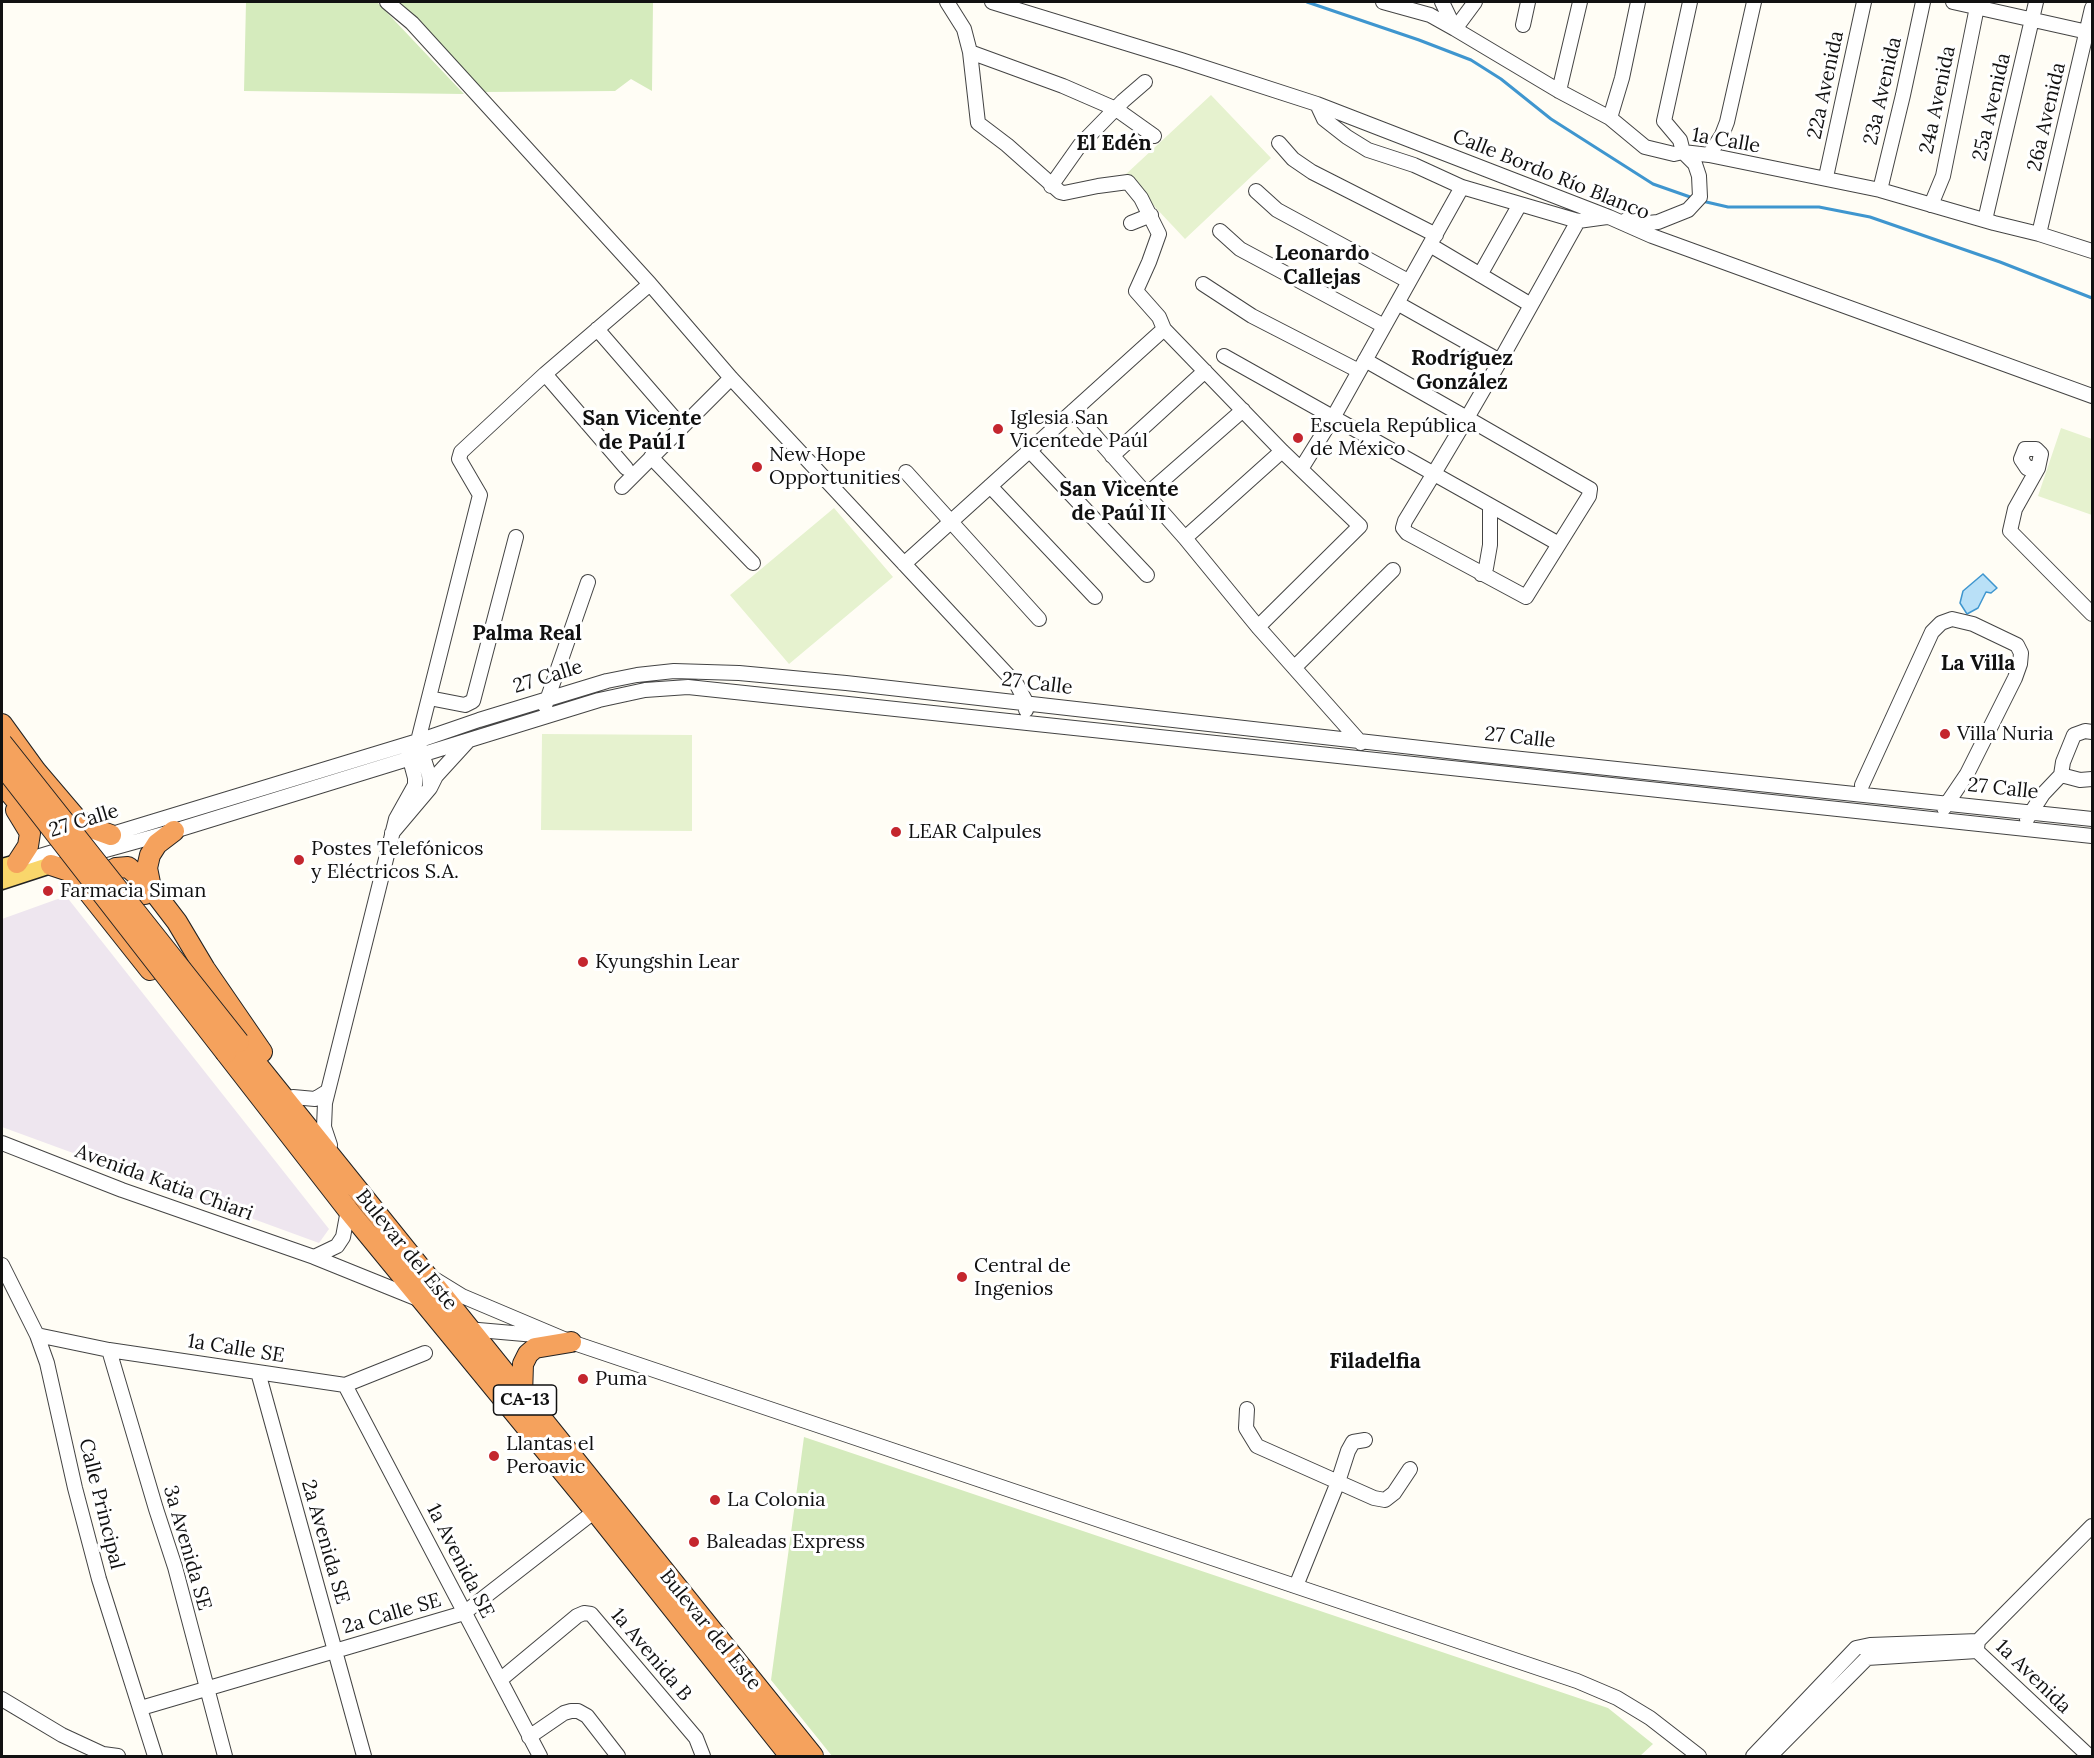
<!DOCTYPE html>
<html>
<head>
<meta charset="utf-8">
<style>
	body { margin:0 }
	#map { position:relative; width:2094px; height:1758px; overflow:hidden; background:#fffdf5; font-family:Lora,serif }
	canvas { display:block }
	.frame { position:absolute; inset:0; border:3px solid #111; pointer-events:none }
</style>
</head>
<body>
<div id="map">
<canvas width="2094" height="1758"></canvas>
<div class="frame"></div>
</div>
<script>
const context = document.querySelector('canvas').getContext('2d');
context.lineJoin = 'round';
function paint(path, color) {
  context.fillStyle = color;
  context.fill(path, 'evenodd');
}
function toPath(rows) {
  const path = new Path2D();
  for (const r of rows) {
    path.moveTo(r[0], r[1]);
    for (let i = 2; i < r.length; i += 2) path.lineTo(r[i], r[i + 1]);
  }
  return path;
}
function trace(path, color, width, dash) {
  context.strokeStyle = color;
  context.lineWidth = width;
  context.lineCap = dash ? 'butt' : 'round';
  context.setLineDash(dash || []);
  context.stroke(path);
}
function drawText(font, color, halo, rows, align = 'center') {
  context.font = font + ' Lora,serif';
  context.lineWidth = 6;
  context.setLineDash([]);
  context.textBaseline = 'middle';
  context.strokeStyle = halo;
  context.fillStyle = color;
  for (const [text, x, y, turn = 0] of rows) {
    context.save();
    context.translate(x, y);
    context.rotate((+turn || 0) * Math.PI / 180);
    context.textAlign = isNaN(turn) ? turn : align;
    if (halo) context.strokeText(text, 0, 0);
    context.fillText(text, 0, 0);
    context.restore();
  }
}
paint(toPath([
	[66,896,329,1229,319,1243,2,1127,2,919]
]), '#eee6ef');
paint(toPath([
	[246,2,377,2,464,94,244,91],
	[398,2,653,2,652,91,631,79,615,91,484,92],
	[804,1437,1608,1708,1653,1744,1640,1756,832,1756,771,1680]
]), '#d5ebbd');
paint(toPath([
	[1211,95,1271,158,1185,239,1125,175],
	[2061,428,2092,439,2092,515,2038,496],
	[834,508,893,577,789,664,730,595],
	[542,734,692,735,692,831,541,830]
]), '#e6f2cf');
const water = toPath([
	[1983,574,1997,588,1991,593,1986,592,1978,608,1967,614,1960,603,1963,591,1983,574]
]);
paint(water, '#b9e0f7');
trace(water, '#3f96cf', 1.5);
trace(toPath([
	[1307,2,1419,40,1471,60,1501,79,1551,119,1653,184,1693,198],
	[1702,201,1728,207,1819,207,1870,217,2000,262,2092,298]
]), '#3f96cf', 3);
const minor = toPath([
	[387,2,412,23,650,284,731,378,1017,685,1025,700,1026,710],
	[947,2,964,29,970,52,978,123,1007,145,1060,192,1064,193,1098,186,1128,182,1141,198,1159,234,1149,262,1136,291,1159,317,1164,329,1282,451,1360,526,1258,627],
	[992,2,1181,60,1317,104,1609,217,1652,236,2092,396],
	[1383,2,1430,15,1455,29,1559,91,1610,118,1645,147,1674,154,1683,152,1709,155,1880,190,1994,223,2039,234,2092,251],
	[1442,2,1455,29,1475,2],
	[1953,2,2092,33],
	[1523,25,1528,2],
	[970,52,1063,86,1116,109,1154,136],
	[1559,91,1580,2],
	[1317,104,1324,119,1347,137,1368,150,1414,165,1462,187,1578,221,1607,217],
	[1610,118,1622,78,1638,2],
	[1279,143,1293,159,1312,172,1436,235],
	[1709,155,1722,135,1727,122,1754,2],
	[1826,177,1864,2],
	[1051,186,1080,145,1123,101,1145,82],
	[1880,190,1903,95,1923,2],
	[1256,191,1277,210,1408,281],
	[1931,205,1943,176,1978,2],
	[1626,220,1648,223,1658,222,1688,210,1700,197,1699,176,1695,164,1683,152,1680,140,1664,121,1690,2],
	[1985,220,2036,2],
	[1131,223,1151,215],
	[1220,231,1240,249,1384,326],
	[2039,234,2092,8],
	[1430,245,1531,305],
	[1480,275,1520,204],
	[1203,284,1252,316,1359,371],
	[1397,303,1500,361],
	[597,329,682,427],
	[1224,356,1559,544],
	[1365,360,1467,418,1590,489,1589,496,1526,597,1407,533,1403,528,1405,521,1433,475,1467,418,1500,361,1578,221],
	[545,374,626,468],
	[1073,411,1185,538,1258,627,1361,743],
	[1030,451,1147,575],
	[1112,456,1205,371],
	[651,457,753,563],
	[2038,468,2027,468,2021,459,2025,449,2036,449,2041,454,2038,468,2015,509,2010,531,2092,614],
	[1301,469,1334,416,1462,187],
	[906,472,1039,619],
	[990,486,1095,597],
	[622,487,731,378],
	[1146,495,1243,410],
	[1185,538,1282,451],
	[904,564,1164,329],
	[1481,574,1486,568,1490,545,1490,506],
	[1295,667,1393,570],
	[429,698,465,705,473,701,516,537],
	[545,706,588,582],
	[2061,775,2080,780,2092,779],
	[1862,785,1932,632,1941,623,1952,619,1973,624,2017,645,2021,653,2020,664,2015,678,1967,774,1944,808],
	[430,788,436,776,468,741],
	[2027,819,2043,794,2061,775,2063,762,2074,735,2085,731,2092,732],
	[392,833,430,788,429,775,418,741,480,495,459,459,461,452,545,374,650,284],
	[84,856,174,831,599,700,645,690,688,687,2092,836],
	[17,863,418,741,479,720,607,681,637,675,674,671,739,673,846,683,1474,754,2092,819],
	[293,1097,315,1099,328,1091],
	[2,1143,122,1190,314,1257,418,1299],
	[330,1145,324,1127,325,1103,396,819,415,785,415,778,408,752],
	[314,1257,337,1246,343,1237,348,1210],
	[2,1265,37,1335,47,1363,75,1488,99,1579,155,1756],
	[436,1280,462,1296,571,1342,1577,1681,1617,1698,1650,1718,1699,1756],
	[467,1329,547,1336],
	[37,1335,109,1350,345,1385,425,1353],
	[109,1350,156,1509,175,1567,225,1756],
	[258,1372,364,1756],
	[345,1385,540,1756],
	[1247,1409,1246,1428,1257,1446,1374,1498,1385,1500,1394,1493,1410,1469],
	[1296,1586,1338,1482,1348,1451,1353,1442,1365,1440],
	[1977,1648,1978,1641,2092,1526],
	[1977,1651,2089,1756],
	[500,1680,577,1616,584,1613,591,1614,696,1738,703,1756],
	[2,1699,62,1735,103,1754,118,1756],
	[141,1708,464,1613,595,1511],
	[529,1737,564,1713,571,1711,578,1711,587,1716,618,1756],
	[1753,1756,1856,1648,1870,1645,1978,1641],
	[1770,1756,1867,1658,1977,1651]
]);
const major = toPath([
	[2,867,17,863],
	[2,881,51,865]
]);
const highway = toPath([
	[2,724,36,771,76,818,89,827,111,835],
	[2,784,31,818],
	[16,810,30,833,28,846,17,863],
	[174,831,157,844,150,855,147,868,151,888,177,922,205,969,262,1052],
	[51,865,69,871,81,883,150,970],
	[99,887,101,881,108,872,116,868,128,867,138,876,145,894],
	[239,1042,813,1756],
	[226,1053,348,1210,595,1511,790,1756],
	[522,1396,523,1364,528,1354,535,1348,571,1342]
]);
trace(minor, '#444', 16);
trace(major, '#222', 19);
trace(highway, '#222', 22);
trace(minor, '#fff', 14);
trace(major, '#f9d66b', 16);
trace(highway, '#f5a25d', 20);
const highwayBridge = toPath([
	[2,743,239,1042],
	[2,765,226,1053]
]);
trace(highwayBridge, '#222', 22, []);
trace(highwayBridge, '#f5a25d', 20);
for (const [x, y, r, color] of [
	[998,429,6,"#c4262e"],
	[1298,438,6,"#c4262e"],
	[757,467,6,"#c4262e"],
	[1945,734,6,"#c4262e"],
	[896,832,6,"#c4262e"],
	[299,860,6,"#c4262e"],
	[48,891,6,"#c4262e"],
	[583,962,6,"#c4262e"],
	[962,1277,6,"#c4262e"],
	[583,1379,6,"#c4262e"],
	[494,1456,6,"#c4262e"],
	[715,1500,6,"#c4262e"],
	[694,1542,6,"#c4262e"]
]) {
  const dot = new Path2D();
  dot.arc(x, y, r, 0, 2 * Math.PI);
  context.fillStyle = color;
  context.fill(dot);
  trace(dot, '#fff', 2);
}
for (const [x, y, w] of [
	[525,1400,63]
]) {
  const box = new Path2D();
  box.roundRect(x - w / 2, y - 15, w, 30, 4.5);
  context.fillStyle = '#fff';
  context.fill(box);
  trace(box, '#111', 1.5);
}
drawText('bold 18px', '#111', null, [
	["CA-13",525,1400]
]);
drawText('20px', '#111', '#fff', [
	["22a Avenida",1826,85,-78],
	["23a Avenida",1883,91,-77],
	["24a Avenida",1938,100,-78],
	["25a Avenida",1992,107,-77],
	["26a Avenida",2047,117,-77],
	["1a Calle",1726,141,10],
	["Calle Bordo Río Blanco",1551,175,22],
	["27 Calle",548,677,-17],
	["27 Calle",1037,684,7],
	["27 Calle",1520,738,6],
	["27 Calle",2003,789,6],
	["27 Calle",84,821,-17],
	["Avenida Katia Chiari",164,1183,20],
	["Bulevar del Este",406,1250,51],
	["1a Calle SE",236,1349,9],
	["Calle Principal",101,1504,76],
	["2a Avenida SE",325,1542,74],
	["3a Avenida SE",187,1548,74],
	["1a Avenida SE",460,1561,63],
	["2a Calle SE",392,1614,-16],
	["Bulevar del Este",710,1630,51],
	["1a Avenida B",651,1655,50],
	["1a Avenida",2033,1677,44]
]);
drawText('20px', '#111', '#fff', [
	["Iglesia San",1010,418],
	["Vicentede Paúl",1010,441],
	["Escuela República",1310,426],
	["de México",1310,449],
	["New Hope",769,455],
	["Opportunities",769,478],
	["Villa Nuria",1957,734],
	["LEAR Calpules",908,832],
	["Postes Telefónicos",311,849],
	["y Eléctricos S.A.",311,872],
	["Farmacia Siman",60,891],
	["Kyungshin Lear",595,962],
	["Central de",974,1266],
	["Ingenios",974,1289],
	["Puma",595,1379],
	["Llantas el",506,1444],
	["Peroavic",506,1467],
	["La Colonia",727,1500],
	["Baleadas Express",706,1542]
], 'left');
drawText('bold 21px', '#111', '#fff', [
	["El Edén",1114,144],
	["Leonardo",1322,254],
	["Callejas",1322,278],
	["Rodríguez",1462,359],
	["González",1462,383],
	["San Vicente",642,419],
	["de Paúl I",642,443],
	["San Vicente",1119,490],
	["de Paúl II",1119,514],
	["Palma Real",527,634],
	["La Villa",1978,664],
	["Filadelfia",1375,1362]
]);
</script>
</body>
</html>
